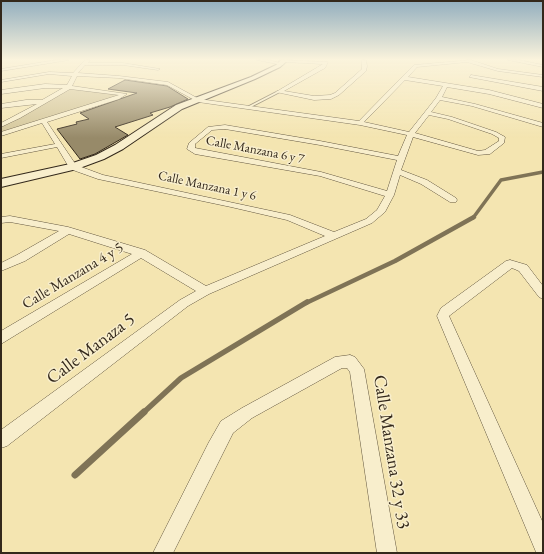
<!DOCTYPE html>
<html>
<head>
<meta charset="utf-8">
<style>
	body { margin:0 }
	#map { position:relative; width:544px; height:554px; overflow:hidden; background:#f4e5b1; font-family:"EB Garamond",serif }
	canvas { display:block }
	.frame { position:absolute; inset:0; border:2px solid #33281b; pointer-events:none }
</style>
</head>
<body>
<div id="map">
<canvas width="544" height="554"></canvas>
<div class="frame"></div>
</div>
<script>
const context = document.querySelector('canvas').getContext('2d');
context.lineJoin = 'round';
function paint(path, color) {
  context.fillStyle = color;
  context.fill(path, 'evenodd');
}
function toPath(rows) {
  const path = new Path2D();
  for (const r of rows) {
    path.moveTo(r[0], r[1]);
    for (let i = 2; i < r.length; i += 2) path.lineTo(r[i], r[i + 1]);
  }
  return path;
}
function trace(path, color, width, dash) {
  context.strokeStyle = color;
  context.lineWidth = width;
  context.lineCap = dash ? 'butt' : 'round';
  context.setLineDash(dash || []);
  context.stroke(path);
}
function drawText(font, color, halo, rows, align = 'center') {
  context.font = font + ' "EB Garamond",serif';
  context.lineWidth = 3;
  context.setLineDash([]);
  context.textBaseline = 'middle';
  context.strokeStyle = halo;
  context.fillStyle = color;
  for (const [text, x, y, turn = 0] of rows) {
    context.save();
    context.translate(x, y);
    context.rotate((+turn || 0) * Math.PI / 180);
    context.textAlign = isNaN(turn) ? turn : align;
    if (halo) context.strokeText(text, 0, 0);
    context.fillText(text, 0, 0);
    context.restore();
  }
}
paint(toPath([
	[67,89,123,94,1,132,1,126]
]), '#d3c598');
trace(toPath([
	[473,218,501,180,543,172]
]), '#7f7356', 3.5);
trace(toPath([
	[306,303,395,261,474,217]
]), '#7f7356', 4.5);
trace(toPath([
	[143,413,181,378,307,302]
]), '#7f7356', 5.5);
trace(toPath([
	[75,475,144,412]
]), '#7f7356', 7);
const building = toPath([
	[125,80,167,86,188,99,170,107,150,113,153,115,115,127,128,135,95,154,80,159,57,129,77,124,76,122,89,119,80,113,137,93,108,89,125,80]
]);
paint(building, '#978a69');
trace(building, '#33281b', 1);
const lane = toPath([
	[278,91,280,92,249,108,247,107,278,91]
]);
const street = toPath([
	[56,60,69,60,1,71,1,69,56,60],
	[85,60,90,60,88,63,123,63,160,69,158,70,123,65,85,65,78,73,119,76,168,82,199,99,359,121,414,65,471,60,498,69,543,75,543,77,498,71,467,62,417,67,408,77,489,90,543,104,543,108,489,94,447,87,442,97,475,104,543,123,543,127,472,106,440,100,431,112,452,117,496,132,505,137,504,143,490,154,478,155,413,137,401,170,427,180,456,198,457,200,456,202,450,202,421,184,400,175,394,195,385,212,372,223,209,294,188,306,7,446,1,448,1,430,180,300,196,291,141,258,1,344,1,331,132,254,69,234,25,261,1,271,1,263,17,255,59,231,10,222,1,223,1,217,10,216,68,227,145,250,206,286,325,236,287,220,231,207,98,179,70,169,57,147,1,158,1,154,55,144,42,123,1,136,1,132,119,95,70,89,20,118,1,127,1,123,37,104,1,108,1,104,26,100,42,100,63,88,45,88,1,94,1,90,45,84,67,85,72,76,49,74,1,82,1,80,49,72,73,73,85,60],
	[77,76,119,78,167,85,198,102,360,125,407,135,398,156,320,141,225,125,208,127,189,143,187,149,195,154,320,176,385,196,377,210,366,219,334,232,290,215,103,175,76,165,47,122,119,99,127,94,72,86,77,76],
	[405,80,443,86,436,98,409,132,364,122,405,80],
	[429,115,448,119,492,134,499,138,499,141,485,150,478,151,415,133,429,115],
	[225,129,320,145,397,160,387,191,321,172,195,148,195,144,212,130,225,129],
	[257,60,269,60,284,64,282,65,257,60],
	[282,60,328,62,325,68,284,91,314,96,330,95,335,93,362,69,362,60,366,60,367,66,366,71,339,95,331,99,314,100,276,92,323,64,284,62,282,60],
	[508,60,519,60,543,65,543,67,508,60],
	[471,75,543,87,543,91,469,77,471,75],
	[510,260,527,265,543,286,543,299,539,297,519,271,512,268,449,316,543,523,543,553,536,552,437,316,441,308,506,261,510,260],
	[350,355,355,357,364,369,397,553,377,553,350,372,347,368,342,368,252,418,233,433,173,553,153,553,209,442,221,421,242,408,335,357,350,355]
]);
const secondary = toPath([
	[281,60,288,60,280,67,255,79,182,109,123,149,104,159,77,169,1,187,1,179,70,164,96,155,115,145,176,105,251,77,276,65,281,60]
]);
trace(lane, '#635740', 1.5);
trace(street, '#635740', 1);
trace(secondary, '#33281b', 2);
paint(lane, '#f8eecc');
paint(street, '#f8eecc');
paint(secondary, '#f8eecc');
const sky = context.createLinearGradient(0, 0, 0, 138);
sky.addColorStop(0, '#92aebe');
sky.addColorStop(0.43, '#faf3dc');
sky.addColorStop(1, '#faf3dc00');
context.fillStyle = sky;
context.fillRect(0, 0, 544, 138);
drawText('13px', '#33281b', '#f8eecc', [
	["Calle Manzana 6 y 7",255,150,11],
	["Calle Manzana 1 y 6",207,186,12]
]);
drawText('15px', '#33281b', '#f8eecc', [
	["Calle Manzana 4 y 5",73,276,-31]
]);
drawText('18px', '#33281b', '#f8eecc', [
	["Calle Manaza 5",91,349,-37],
	["Calle Manzana 32 y 33",391,452,81]
]);
</script>
</body>
</html>
